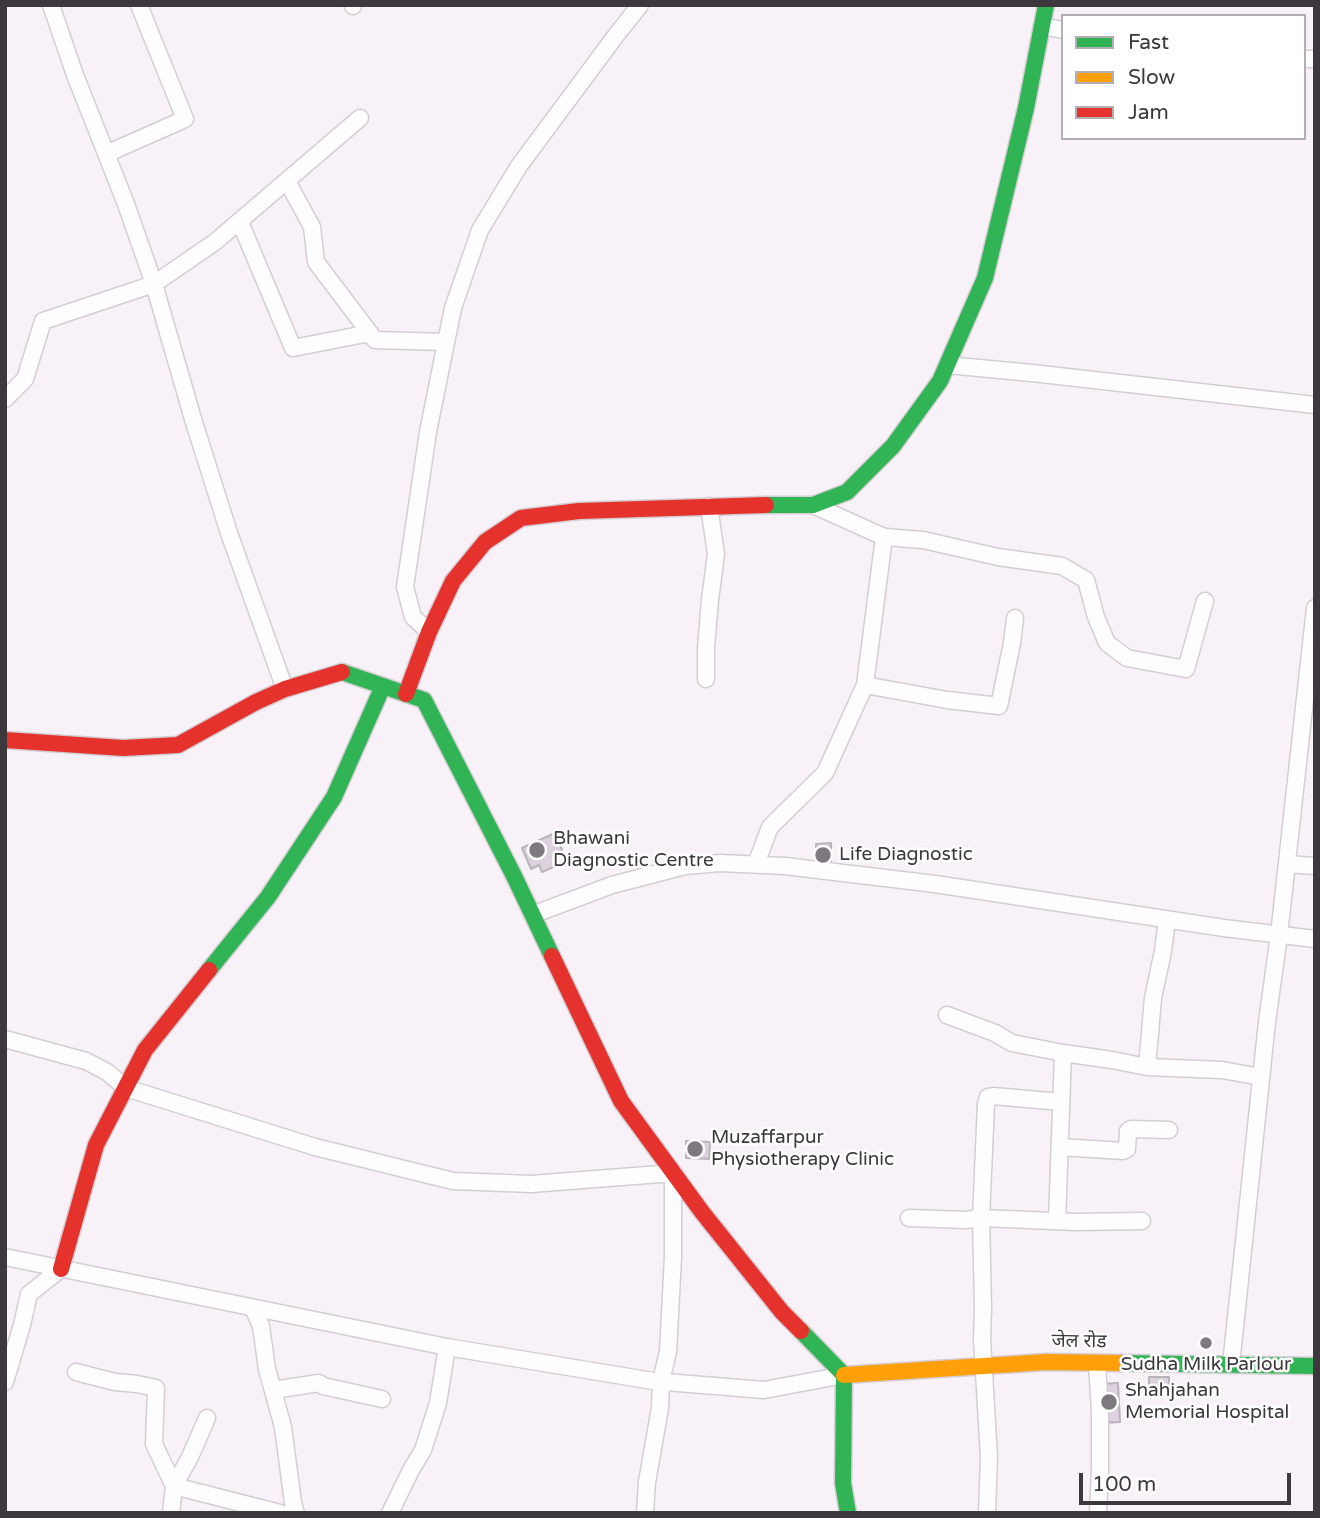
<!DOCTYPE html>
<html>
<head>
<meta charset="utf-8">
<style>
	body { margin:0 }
	#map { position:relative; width:1320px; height:1518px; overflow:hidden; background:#f8f2f8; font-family:"Varela Round",sans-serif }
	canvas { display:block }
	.frame { position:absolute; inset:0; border:7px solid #3d383e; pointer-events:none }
	.legend { position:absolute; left:1061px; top:14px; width:245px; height:126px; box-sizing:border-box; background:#fff; border:2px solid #b1afb2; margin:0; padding:9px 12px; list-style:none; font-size:21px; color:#3d383e }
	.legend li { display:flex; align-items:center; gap:14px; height:35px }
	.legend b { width:35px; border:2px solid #b1afb2 }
	.scale { position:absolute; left:1079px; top:1473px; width:212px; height:32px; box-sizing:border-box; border:4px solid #3d383e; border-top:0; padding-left:9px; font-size:21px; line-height:24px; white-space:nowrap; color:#3d383e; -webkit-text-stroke:5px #fff; paint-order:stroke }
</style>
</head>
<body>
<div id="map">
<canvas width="1320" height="1518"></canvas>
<div class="frame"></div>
<ul class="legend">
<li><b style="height:9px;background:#30b455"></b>Fast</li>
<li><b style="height:9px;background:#ff9f0a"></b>Slow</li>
<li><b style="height:9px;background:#e5322d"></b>Jam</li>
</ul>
<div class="scale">100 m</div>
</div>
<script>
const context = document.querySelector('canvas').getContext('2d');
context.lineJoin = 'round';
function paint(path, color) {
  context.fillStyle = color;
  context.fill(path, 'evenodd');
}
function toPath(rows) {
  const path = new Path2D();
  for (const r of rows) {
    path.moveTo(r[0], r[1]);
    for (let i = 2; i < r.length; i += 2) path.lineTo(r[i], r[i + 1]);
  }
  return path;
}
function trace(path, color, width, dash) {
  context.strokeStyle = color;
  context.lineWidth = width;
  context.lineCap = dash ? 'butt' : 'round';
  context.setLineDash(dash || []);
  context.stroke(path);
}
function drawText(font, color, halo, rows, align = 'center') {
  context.font = font + ' "Varela Round","Noto Sans Devanagari",sans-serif';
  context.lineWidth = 5;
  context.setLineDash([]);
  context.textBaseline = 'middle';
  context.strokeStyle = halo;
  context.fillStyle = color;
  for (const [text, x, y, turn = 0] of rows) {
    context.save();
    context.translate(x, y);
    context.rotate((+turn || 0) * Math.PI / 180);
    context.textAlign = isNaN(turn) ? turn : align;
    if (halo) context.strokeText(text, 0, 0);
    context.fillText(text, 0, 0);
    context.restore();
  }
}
const building = toPath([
	[555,833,562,850,553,854,558,865,542,872,539,865,531,869,522,848,555,833],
	[831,843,831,864,816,865,816,844,831,843],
	[686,1141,710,1142,709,1159,686,1158,686,1141],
	[1149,1377,1169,1377,1169,1391,1149,1391,1149,1377],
	[1118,1383,1120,1422,1103,1423,1101,1384,1118,1383]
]);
paint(building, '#ddd1df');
trace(building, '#b8b3b9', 2);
const street = toPath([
	[51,5,75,75,126,204,154,284,193,419,229,533,285,689],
	[353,5,353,6],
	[1042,26,1063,30],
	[1304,59,1315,59],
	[106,154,185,119,139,5],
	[287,181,312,227,316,262,375,340,446,342],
	[240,222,293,348,370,333],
	[947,365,1032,373,1315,405],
	[5,399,25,379,43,321,154,284,215,242,360,118],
	[813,505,884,537,923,540,998,557,1062,566,1086,580,1096,617,1107,643,1127,658,1186,669,1205,601],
	[429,632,413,617,405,587,428,432,453,308,480,230,519,166,617,34,640,5],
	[706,679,706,648,710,600,716,554,709,506],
	[865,685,947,700,999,706,1012,643,1015,618],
	[756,864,770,827,825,773,865,685,884,537],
	[1287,864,1315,866],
	[532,915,612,885,685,866,720,863,785,866,935,884,1224,928,1315,939],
	[947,1015,995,1033,1012,1043,1063,1053,1112,1060,1147,1067,1222,1070,1261,1077],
	[5,1039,86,1061,107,1072,126,1088,315,1147,453,1181,531,1184,673,1173,673,1257,668,1352,661,1381,660,1408,647,1482,645,1513],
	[1147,1067,1153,998,1163,951,1167,920],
	[1060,1147,1123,1151,1127,1149,1128,1131,1131,1129,1169,1130],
	[909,1218,966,1220,981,1218,1076,1222,1142,1221],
	[1057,1221,1063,1053],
	[5,1257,447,1347,653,1381,764,1390,844,1375],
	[253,1308,261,1326,267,1369,283,1427,293,1503,296,1513],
	[1097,1363,1100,1412,1100,1470,1098,1513],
	[1231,1365,1267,1022,1279,935,1315,608],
	[76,1372,115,1382,137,1384,156,1388,154,1444,174,1486],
	[5,1382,22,1325,29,1294,61,1269],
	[273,1390,319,1383,323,1386,382,1399],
	[174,1486,280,1513],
	[171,1513,174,1486,190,1457,207,1418],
	[390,1513,411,1470,423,1450,438,1403,447,1347],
	[987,1513,989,1457,982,1339,983,1308,981,1218,986,1104,988,1097,993,1096,1061,1102]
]);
const fast = toPath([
	[766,505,813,505,847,492,893,446,940,381,985,278,1026,108,1046,5],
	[342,672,424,700,514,876,552,956],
	[209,970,268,897,334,797,383,686],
	[801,1331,844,1375,843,1483,848,1513],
	[1121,1363,1315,1366]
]);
const slow = toPath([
	[844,1375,1046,1362,1121,1363]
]);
const jam = toPath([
	[406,694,429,632,453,581,485,542,521,518,579,511,766,505],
	[5,740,123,748,178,745,256,702,285,689,342,672],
	[552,956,621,1101,702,1212,782,1312,801,1331],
	[61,1269,96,1145,145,1050,209,970]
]);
trace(street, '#d3ced3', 19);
trace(fast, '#d3ced3', 19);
trace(slow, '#d3ced3', 19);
trace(jam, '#d3ced3', 19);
trace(street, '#fefdfe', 16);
trace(fast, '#30b455', 16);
trace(slow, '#ff9f0a', 16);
trace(jam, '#e5322d', 16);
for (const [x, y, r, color] of [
	[537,850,9,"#7e797f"],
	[823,855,9,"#7e797f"],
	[695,1149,9,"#7e797f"],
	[1206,1343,7,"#7e797f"],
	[1109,1402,9,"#7e797f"]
]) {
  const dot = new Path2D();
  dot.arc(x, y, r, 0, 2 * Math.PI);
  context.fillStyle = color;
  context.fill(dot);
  trace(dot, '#fff', 2.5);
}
drawText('19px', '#3d383e', '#fff', [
	["Bhawani",553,839],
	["Diagnostic Centre",553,861],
	["Life Diagnostic",839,855],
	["Muzaffarpur",711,1138],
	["Physiotherapy Clinic",711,1160],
	["Sudha Milk Parlour",1206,1365,"center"],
	["Shahjahan",1125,1391],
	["Memorial Hospital",1125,1413]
], 'left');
drawText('19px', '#3d383e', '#fff', [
	["जेल रोड",1079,1342,1]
]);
</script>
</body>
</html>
